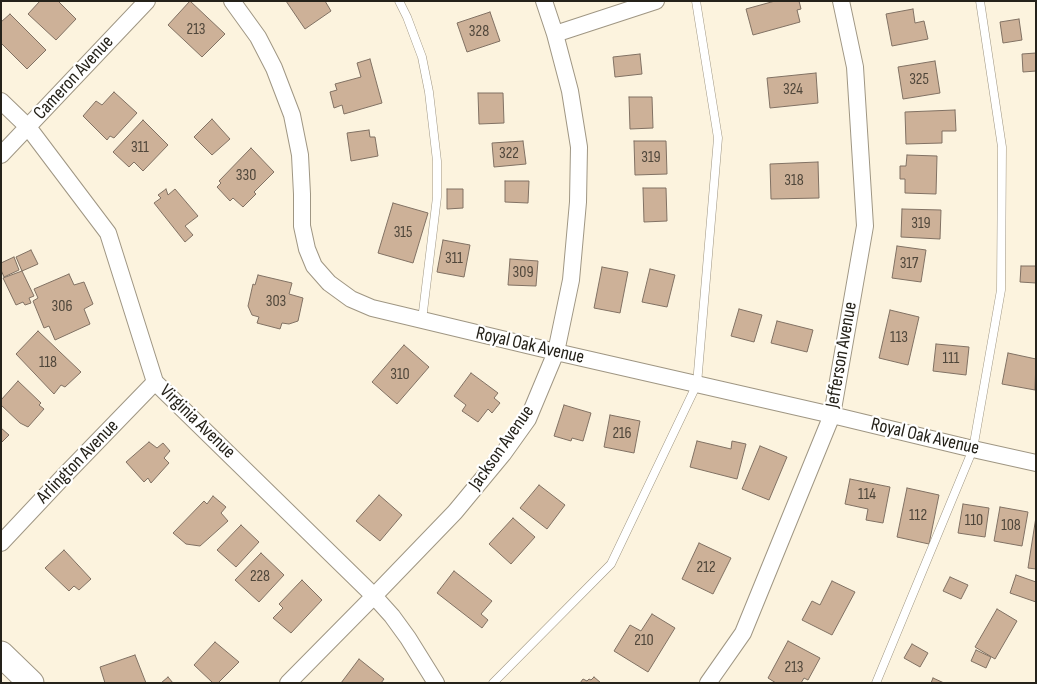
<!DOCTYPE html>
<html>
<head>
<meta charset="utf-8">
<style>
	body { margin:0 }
	#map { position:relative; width:1037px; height:684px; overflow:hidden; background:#fcf3de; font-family:"Sofia Sans Condensed",sans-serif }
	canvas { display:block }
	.frame { position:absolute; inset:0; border:2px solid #25221a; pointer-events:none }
</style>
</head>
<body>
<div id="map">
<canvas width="1037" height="684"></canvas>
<div class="frame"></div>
</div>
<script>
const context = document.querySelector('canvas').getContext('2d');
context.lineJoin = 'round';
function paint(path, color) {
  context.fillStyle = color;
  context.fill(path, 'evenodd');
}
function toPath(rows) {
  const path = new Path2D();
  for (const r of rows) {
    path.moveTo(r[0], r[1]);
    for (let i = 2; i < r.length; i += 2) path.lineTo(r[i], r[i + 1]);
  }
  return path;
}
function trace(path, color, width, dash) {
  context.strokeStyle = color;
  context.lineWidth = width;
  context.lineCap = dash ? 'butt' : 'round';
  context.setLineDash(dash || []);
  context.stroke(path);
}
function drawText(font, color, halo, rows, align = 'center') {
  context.font = font + ' "Sofia Sans Condensed",sans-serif';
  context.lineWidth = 4.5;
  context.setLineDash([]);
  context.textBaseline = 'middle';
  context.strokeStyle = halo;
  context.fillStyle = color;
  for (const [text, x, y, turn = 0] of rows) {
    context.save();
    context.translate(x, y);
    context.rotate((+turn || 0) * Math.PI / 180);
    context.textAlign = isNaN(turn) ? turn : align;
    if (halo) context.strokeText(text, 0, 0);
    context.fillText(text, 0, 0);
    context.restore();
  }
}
const building = toPath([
	[40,1,58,1,76,19,56,40,28,14,40,1],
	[190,1,225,34,202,57,168,25,190,1],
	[286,1,325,1,331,11,305,29,286,1],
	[775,1,799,1,801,9,797,10,800,22,753,35,746,9,775,1],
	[913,9,915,23,924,21,928,39,892,46,886,14,913,9],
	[490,12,500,41,467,52,457,23,490,12],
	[10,14,46,50,27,69,1,43,1,22,10,14],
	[1019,19,1022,40,1003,43,1000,22,1019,19],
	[1036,53,1036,71,1023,72,1022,54,1036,53],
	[640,54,642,74,615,77,613,57,640,54],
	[370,59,382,103,344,114,342,105,334,108,330,92,337,90,335,84,361,77,357,63,370,59],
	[935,61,940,93,903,99,898,67,935,61],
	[816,73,818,103,770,108,767,78,816,73],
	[114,92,137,113,114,138,110,136,107,140,83,116,96,101,102,105,114,92],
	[478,93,503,93,504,123,479,124,478,93],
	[629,97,652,97,653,128,630,129,629,97],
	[955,110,956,131,942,131,942,143,906,144,905,112,955,110],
	[212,119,230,139,212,155,194,137,212,119],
	[143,120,168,145,143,171,134,162,129,167,113,152,143,120],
	[369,130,370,137,375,137,378,156,351,161,347,133,369,130],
	[523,141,526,164,494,167,492,143,523,141],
	[634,141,666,141,667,174,635,175,634,141],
	[251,148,274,172,254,192,256,194,243,207,233,198,230,201,217,187,221,183,219,181,251,148],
	[907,155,937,156,936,194,905,193,905,179,900,179,900,166,906,166,907,155],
	[818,162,819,198,771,199,770,164,818,162],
	[505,181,529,181,528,203,505,202,505,181],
	[643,188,666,188,667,221,644,222,643,188],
	[166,189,168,195,175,189,198,216,185,226,193,235,185,242,154,203,161,198,158,195,166,189],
	[447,189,463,189,463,208,447,209,447,189],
	[393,203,428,213,413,263,378,253,393,203],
	[902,209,941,210,940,239,901,237,902,209],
	[443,240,470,245,464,277,437,272,443,240],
	[897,246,926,250,921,282,892,278,897,246],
	[31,250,38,264,22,271,16,257,31,250],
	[14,257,19,270,4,277,1,270,1,263,14,257],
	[510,259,538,261,536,286,508,285,510,259],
	[1021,266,1036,266,1036,283,1020,282,1021,266],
	[602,267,628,272,620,313,594,308,602,267],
	[650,269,675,275,667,307,642,302,650,269],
	[22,271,34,296,29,298,31,303,25,305,23,302,16,305,3,278,22,271],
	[69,274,74,285,84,282,93,304,84,309,90,324,55,340,49,326,44,328,33,301,38,298,34,289,69,274],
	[258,275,292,283,289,294,303,298,298,321,289,324,282,323,280,329,257,323,259,317,252,315,248,306,253,284,255,285,258,275],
	[739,309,762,315,754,342,731,336,739,309],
	[890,310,919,317,908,365,879,358,890,310],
	[777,321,813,330,807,352,771,343,777,321],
	[38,331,81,372,65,387,61,385,54,394,16,354,38,331],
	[936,344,969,347,966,375,933,371,936,344],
	[404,345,429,367,397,404,372,382,404,345],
	[1008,353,1036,359,1035,390,1002,384,1008,353],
	[471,373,498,393,494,398,500,403,492,413,488,409,478,422,462,411,466,405,454,396,471,373],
	[18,381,41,403,39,405,44,409,28,427,20,423,1,405,1,400,18,381],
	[564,405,591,413,583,441,572,438,571,441,554,436,564,405],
	[610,415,640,421,634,453,604,447,610,415],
	[1,428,9,435,1,443,1,428],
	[697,441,731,449,732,441,746,444,737,479,690,467,697,441],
	[149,442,157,448,163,443,170,451,164,458,169,463,151,483,148,478,144,482,126,462,149,442],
	[760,446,787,457,769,500,742,489,760,446],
	[850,479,890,487,883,523,866,520,868,509,845,504,850,479],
	[539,485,565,505,547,529,520,508,539,485],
	[907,488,939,495,929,544,897,537,907,488],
	[379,495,402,515,380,541,356,521,379,495],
	[213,496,226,507,221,513,228,521,200,546,186,544,173,533,204,501,207,504,213,496],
	[963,504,989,508,985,537,958,533,963,504],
	[1000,507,1028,512,1022,546,994,541,1000,507],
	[1036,517,1036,569,1028,568,1036,517],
	[513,518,535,537,511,564,489,544,513,518],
	[241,525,259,542,236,567,217,550,241,525],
	[699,543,731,558,713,594,682,579,699,543],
	[64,550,91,579,79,590,74,586,69,591,45,568,64,550],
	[261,553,284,575,259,602,235,580,261,553],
	[454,571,492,601,481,614,488,620,482,628,437,593,454,571],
	[1016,575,1036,582,1036,602,1010,593,1016,575],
	[950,577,968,585,961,599,943,591,950,577],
	[302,580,322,600,291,633,273,618,283,608,279,604,302,580],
	[832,581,855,592,832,635,802,620,812,601,820,605,832,581],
	[997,609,1017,621,995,659,975,647,997,609],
	[652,614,675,628,648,672,614,651,630,625,641,631,652,614],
	[788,641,820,658,808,680,804,678,801,683,776,683,768,678,788,641],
	[215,642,239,662,218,683,213,683,194,665,215,642],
	[912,644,928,653,920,667,904,658,912,644],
	[976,650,991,657,986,668,971,661,976,650],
	[135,655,146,683,105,683,100,667,135,655],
	[359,659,384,679,381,683,341,683,359,659],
	[168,677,173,683,161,683,168,677],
	[594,677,601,683,580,683,583,679,587,681,589,679,591,680,594,677],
	[933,678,944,683,931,683,933,678]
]);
paint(building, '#cdb198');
trace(building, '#817163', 1);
const lane = toPath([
	[399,1,407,17,422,57,429,92,437,161,437,197,422,320],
	[493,683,611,564,697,384,718,138,696,1],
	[876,683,973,449,1001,290,1002,147,980,1]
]);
const street = toPath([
	[232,1,258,37,274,68,292,115,300,155,302,194,302,226,307,249,314,266,329,283,351,299,372,308,556,352,832,415,973,449,1036,463],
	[555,34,656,1],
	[1,101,28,127,108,233,155,382,374,596,392,616,408,638,436,683],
	[1,155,147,1],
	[1,543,63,477,155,382],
	[288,683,374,596,455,512,503,454,528,419,556,352,571,280,578,202,579,147,570,91,555,34,544,1],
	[708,683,743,633,832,415,865,226,855,67,841,1]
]);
const primary = toPath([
	[1,654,31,683]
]);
trace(lane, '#9f9683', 9);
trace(street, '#9f9683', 18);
trace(primary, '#9f9683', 27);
trace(lane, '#fff', 8);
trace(street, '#fff', 16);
trace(primary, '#fff', 25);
drawText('16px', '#4f463a', null, [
	["213",196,30],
	["328",479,32],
	["325",919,80],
	["324",793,90],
	["311",140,148],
	["322",509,154],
	["319",651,158],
	["330",246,176],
	["318",794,181],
	["319",921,224],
	["315",403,233],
	["311",454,259],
	["317",909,264],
	["309",523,273],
	["303",276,302],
	["306",62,307],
	["113",899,338],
	["111",951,359],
	["118",48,363],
	["310",400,375],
	["216",622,434],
	["114",867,495],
	["112",918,516],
	["110",974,521],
	["108",1011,526],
	["212",706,568],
	["228",260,577],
	["210",644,641],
	["213",794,668]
]);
drawText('19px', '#25221a', '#fff', [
	["Cameron Avenue",74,78,-47],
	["Royal Oak Avenue",530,346,13],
	["Jefferson Avenue",842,355,-80],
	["Virginia Avenue",197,422,44],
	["Royal Oak Avenue",925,437,13],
	["Jackson Avenue",502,448,-55],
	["Arlington Avenue",78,462,-46]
]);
</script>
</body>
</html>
